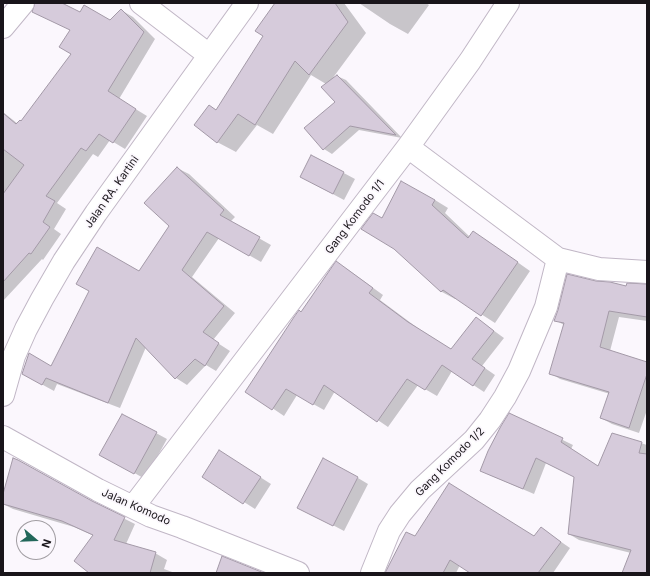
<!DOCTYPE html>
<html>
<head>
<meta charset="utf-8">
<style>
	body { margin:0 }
	#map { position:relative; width:650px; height:576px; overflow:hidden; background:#fbf7fd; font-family:Inter,sans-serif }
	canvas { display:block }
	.frame { position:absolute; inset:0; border:4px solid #19151a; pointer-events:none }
	.north { position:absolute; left:16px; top:520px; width:40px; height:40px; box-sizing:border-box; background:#fbf7fd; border:1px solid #a19da2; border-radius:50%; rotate:109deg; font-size:11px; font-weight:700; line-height:16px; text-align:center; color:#19151a }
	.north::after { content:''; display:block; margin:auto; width:14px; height:18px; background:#22675a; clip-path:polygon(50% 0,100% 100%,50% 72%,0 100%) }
</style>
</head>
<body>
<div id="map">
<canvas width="650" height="576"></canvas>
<div class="frame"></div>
<div class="north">N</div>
</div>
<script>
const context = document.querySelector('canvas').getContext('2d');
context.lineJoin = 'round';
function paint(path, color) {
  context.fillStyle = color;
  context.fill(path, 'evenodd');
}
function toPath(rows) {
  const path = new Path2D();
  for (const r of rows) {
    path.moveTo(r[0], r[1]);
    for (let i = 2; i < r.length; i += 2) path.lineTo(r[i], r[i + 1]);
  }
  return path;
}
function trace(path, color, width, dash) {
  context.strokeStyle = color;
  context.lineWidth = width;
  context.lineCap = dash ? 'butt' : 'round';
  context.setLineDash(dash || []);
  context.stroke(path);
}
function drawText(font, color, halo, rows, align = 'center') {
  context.font = font + ' Inter,sans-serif';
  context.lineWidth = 3.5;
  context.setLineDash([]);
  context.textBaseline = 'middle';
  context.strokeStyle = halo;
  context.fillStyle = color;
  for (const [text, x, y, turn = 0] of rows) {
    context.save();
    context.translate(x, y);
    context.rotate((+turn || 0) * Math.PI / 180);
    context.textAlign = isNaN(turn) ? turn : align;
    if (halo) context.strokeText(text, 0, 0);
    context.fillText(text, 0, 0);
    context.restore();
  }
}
paint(toPath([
	[48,3,59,3,81,13,110,21,121,10,133,17,155,39,119,99,147,116,125,149,110,140,98,157,93,154,57,203,66,209,54,229,61,234,43,260,42,259,3,301,3,112,18,124,22,122,72,53,70,30],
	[276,3,344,3,366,33,332,79,337,76,346,80,402,138,359,130,332,154,324,149,337,102,326,84,311,75,273,134,257,125,236,152,217,142,209,106,217,110,264,36],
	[359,3,426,3,429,5,408,34,390,24],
	[312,156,355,179,344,200,312,183],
	[177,168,189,174,235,217,230,222,271,245,261,262,219,238,192,277,235,313,213,340,230,351,216,371,206,365,187,385,176,378,146,347,120,408,57,384,54,391,23,374,52,367,139,272,171,226],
	[435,200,448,208,445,213,470,237,486,240,530,271,495,323,456,298,455,299,442,292,395,249,383,219],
	[337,263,347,269,383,295,380,300,419,329,452,350,476,319,486,325,504,338,482,366,495,375,484,392,452,371,437,396,418,385,388,427,335,391,324,410,297,395,284,416,247,391],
	[647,286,647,321,619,317,610,351,647,363,647,410,639,433,612,424,601,418,610,394,560,379,550,373,564,325,555,320,627,287],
	[510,414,573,445,571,449,599,467,613,434,647,445,647,573,623,573,631,553,579,540,569,534,575,477,546,463,534,494,492,476,481,470],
	[156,433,167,439,145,479,101,454],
	[230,458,271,484,255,509,203,476],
	[358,478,368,484,344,531,310,513],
	[3,498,91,502,135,524,126,544,155,553,167,560,164,569,175,573,91,573,94,536,74,527,13,509,3,504],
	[541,528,570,548,553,573,472,573,460,565,456,573,387,573,415,538,535,537]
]), '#0003');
const building = toPath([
	[35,3,62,3,80,12,84,5,110,20,121,9,144,32,108,91,136,109,113,143,99,134,86,151,81,148,46,196,55,201,43,222,50,227,31,254,29,253,3,282,3,194,24,165,3,149,3,113,16,124,20,120,21,121,71,54,59,47,70,30,32,12,35,3],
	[275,3,335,3,348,22,309,75,295,61,255,125,238,114,217,143,194,125,209,105,216,110,263,36,255,31,275,3],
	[337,75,396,135,350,126,323,150,304,128,335,102,321,87,337,75],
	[311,155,344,172,333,194,300,177,311,155],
	[177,167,224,210,220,215,260,237,249,256,207,232,182,270,224,306,203,332,219,343,205,366,195,359,175,379,136,338,108,403,46,378,42,385,22,374,29,353,51,366,89,291,76,284,97,247,139,271,169,226,144,203,177,167],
	[401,181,435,200,432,205,468,238,473,231,518,262,481,316,443,290,441,292,394,249,361,229,373,213,382,218,401,181],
	[336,261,373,288,369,293,408,322,451,349,476,317,494,331,472,359,485,368,473,386,442,365,425,390,407,379,377,422,324,385,313,405,286,389,272,410,245,392,294,317,299,310,301,312,336,261],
	[567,274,596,281,610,282,626,286,627,283,647,284,647,317,609,311,600,347,647,362,647,374,629,428,600,418,609,392,549,374,564,323,554,321,558,310,567,274],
	[509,413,563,438,561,442,598,466,612,433,642,442,639,453,647,454,647,573,622,573,631,550,568,534,574,477,536,458,523,489,480,471,488,451,501,426,509,413],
	[122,414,157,432,134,474,99,455,122,414],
	[219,450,261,477,243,504,202,477,219,450],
	[13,458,18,460,92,501,125,517,114,540,156,552,150,573,89,573,74,561,93,535,62,521,3,504,3,494,13,458],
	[323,458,358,477,333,526,297,508,323,458],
	[449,483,534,536,541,527,561,542,538,573,470,573,450,560,443,573,385,573,406,532,415,536,449,483],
	[222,556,264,573,216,573,222,556]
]);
paint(building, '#d6cbdb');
trace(building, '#a399a7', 1);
const minor = toPath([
	[141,3,209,55],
	[3,27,23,3],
	[408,147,470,61,508,3],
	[3,395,14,356,26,329,42,299,64,261,96,213,247,3],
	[3,437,98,490,151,516,182,527,298,573],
	[133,507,408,147,558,259,599,269,647,272],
	[372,573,389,531,400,514,420,490,474,440,490,420,505,397,519,371,546,307,558,259]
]);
trace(minor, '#c1b7c6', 24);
trace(minor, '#fff', 22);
drawText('11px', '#19151a', '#fbf7fd', [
	["Jalan RA. Kartini",112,192,-55],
	["Gang Komodo 1/1",355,217,-53],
	["Gang Komodo 1/2",450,462,-45],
	["Jalan Komodo",136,507,24]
]);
</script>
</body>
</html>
